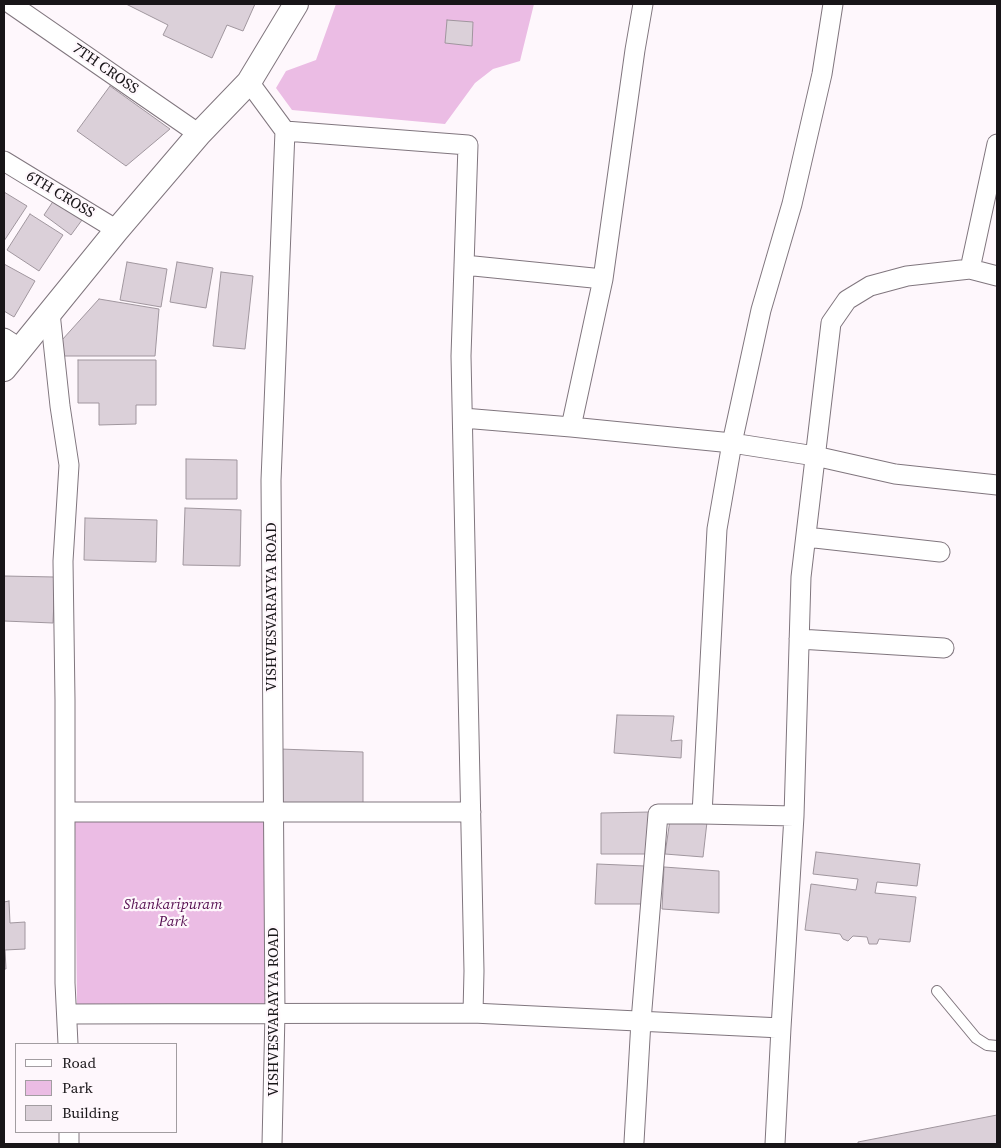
<!DOCTYPE html>
<html>
<head>
<meta charset="utf-8">
<style>
	body { margin:0 }
	#map { position:relative; width:1001px; height:1148px; overflow:hidden; background:#fef7fc; font-family:"Source Serif 4",serif }
	canvas { display:block }
	.frame { position:absolute; inset:0; border:5px solid #181518; pointer-events:none }
	.legend { position:absolute; left:15px; top:1043px; width:162px; height:90px; box-sizing:border-box; background:#fef7fc; border:1px solid #a29da1; margin:0; padding:6px 9px; list-style:none; font-size:15px; color:#181518 }
	.legend li { display:flex; align-items:center; gap:10px; height:25px }
	.legend b { width:25px; border:1px solid #a29da1 }
</style>
</head>
<body>
<div id="map">
<canvas width="1001" height="1148"></canvas>
<div class="frame"></div>
<ul class="legend">
<li><b style="height:6px;background:#fff"></b>Road</li>
<li><b style="height:14px;background:#ebbce4"></b>Park</li>
<li><b style="height:14px;background:#dbd0d9"></b>Building</li>
</ul>
</div>
<script>
const context = document.querySelector('canvas').getContext('2d');
context.lineJoin = 'round';
function paint(path, color) {
  context.fillStyle = color;
  context.fill(path, 'evenodd');
}
function toPath(rows) {
  const path = new Path2D();
  for (const r of rows) {
    path.moveTo(r[0], r[1]);
    for (let i = 2; i < r.length; i += 2) path.lineTo(r[i], r[i + 1]);
  }
  return path;
}
function trace(path, color, width, dash) {
  context.strokeStyle = color;
  context.lineWidth = width;
  context.lineCap = dash ? 'butt' : 'round';
  context.setLineDash(dash || []);
  context.stroke(path);
}
function drawText(font, color, halo, rows, align = 'center') {
  context.font = font + ' "Source Serif 4",serif';
  context.lineWidth = 4.5;
  context.setLineDash([]);
  context.textBaseline = 'middle';
  context.strokeStyle = halo;
  context.fillStyle = color;
  for (const [text, x, y, turn = 0] of rows) {
    context.save();
    context.translate(x, y);
    context.rotate((+turn || 0) * Math.PI / 180);
    context.textAlign = isNaN(turn) ? turn : align;
    if (halo) context.strokeText(text, 0, 0);
    context.fillText(text, 0, 0);
    context.restore();
  }
}
paint(toPath([
	[336,4,534,4,520,61,493,69,475,83,445,124,292,110,276,88,286,71,316,60],
	[75,821,266,821,266,1005,77,1008]
]), '#ebbce4');
const building = toPath([
	[126,4,255,4,243,31,227,25,212,58,163,35,168,25,126,4],
	[447,20,473,22,472,46,445,43,447,20],
	[110,86,170,129,126,166,77,131,110,86],
	[4,192,27,206,4,241,4,192],
	[54,200,82,220,71,235,44,215,54,200],
	[30,214,63,235,39,271,7,250,30,214],
	[127,262,167,269,161,307,120,300,127,262],
	[177,262,213,268,206,308,170,302,177,262],
	[4,264,35,281,14,317,4,311,4,264],
	[221,272,253,276,245,349,213,346,221,272],
	[99,299,159,309,155,356,61,356,62,340,99,299],
	[78,360,156,360,156,405,136,405,136,424,99,425,99,403,78,403,78,360],
	[186,459,237,460,237,499,186,499,186,459],
	[185,508,241,510,240,566,183,565,185,508],
	[85,518,157,520,156,562,84,560,85,518],
	[4,576,55,577,53,623,4,621,4,576],
	[617,715,674,716,671,741,682,740,681,758,614,753,617,715],
	[280,749,363,752,363,805,281,805,280,749],
	[650,812,648,854,601,854,601,813,650,812],
	[670,820,707,822,703,857,665,854,670,820],
	[816,852,920,864,917,886,877,882,875,893,916,897,910,942,879,939,877,944,869,944,867,937,853,936,848,941,843,939,840,934,805,930,811,884,856,890,858,879,813,874,816,852],
	[597,864,645,866,644,904,595,904,597,864],
	[664,867,719,871,719,913,662,909,664,867],
	[9,901,10,923,25,922,25,949,5,950,6,969,4,969,4,902,9,901],
	[997,1115,997,1144,858,1144,858,1142,997,1115]
]);
paint(building, '#dbd0d9');
trace(building, '#a0969e', 1);
const service = toPath([
	[937,991,976,1038,987,1045,997,1046]
]);
const minor = toPath([
	[11,4,199,134],
	[249,82,285,131,271,480,275,1013,272,1144],
	[285,131,468,145,461,356,474,971,473,1013],
	[4,161,117,230],
	[464,265,603,279],
	[970,269,997,144],
	[50,313,60,406,69,465,63,561,65,700,65,983,68,1044],
	[4,338,21,349],
	[463,418,571,427,732,443,815,456,895,474,997,485],
	[571,427,603,279,635,50,643,4],
	[806,537,940,552],
	[799,639,944,648],
	[65,812,471,812],
	[702,814,794,816],
	[67,1014,473,1013,781,1028],
	[69,1132,69,1144],
	[634,1142,641,1021,658,814,702,814,717,529,732,443,761,310,792,204,822,74,833,4],
	[775,1144,781,1028,794,816,801,577,831,323,847,300,870,286,907,276,970,269,997,276]
]);
const tertiary = toPath([
	[4,369,117,230,199,134,249,82,296,4]
]);
trace(service, '#80767e', 12);
trace(minor, '#80767e', 21);
trace(tertiary, '#80767e', 26);
trace(service, '#fff', 10);
trace(minor, '#fff', 19);
trace(tertiary, '#fff', 24);
drawText('15px', '#181518', '#fef7fc', [
	["7TH CROSS",105,69,35],
	["6TH CROSS",60,195,31],
	["VISHVESVARAYYA ROAD",272,607,-90],
	["VISHVESVARAYYA ROAD",274,1012,-90]
]);
drawText('italic 15px', '#560f51', '#fef7fc', [
	["Shankaripuram",173,905],
	["Park",173,922]
]);
</script>
</body>
</html>
